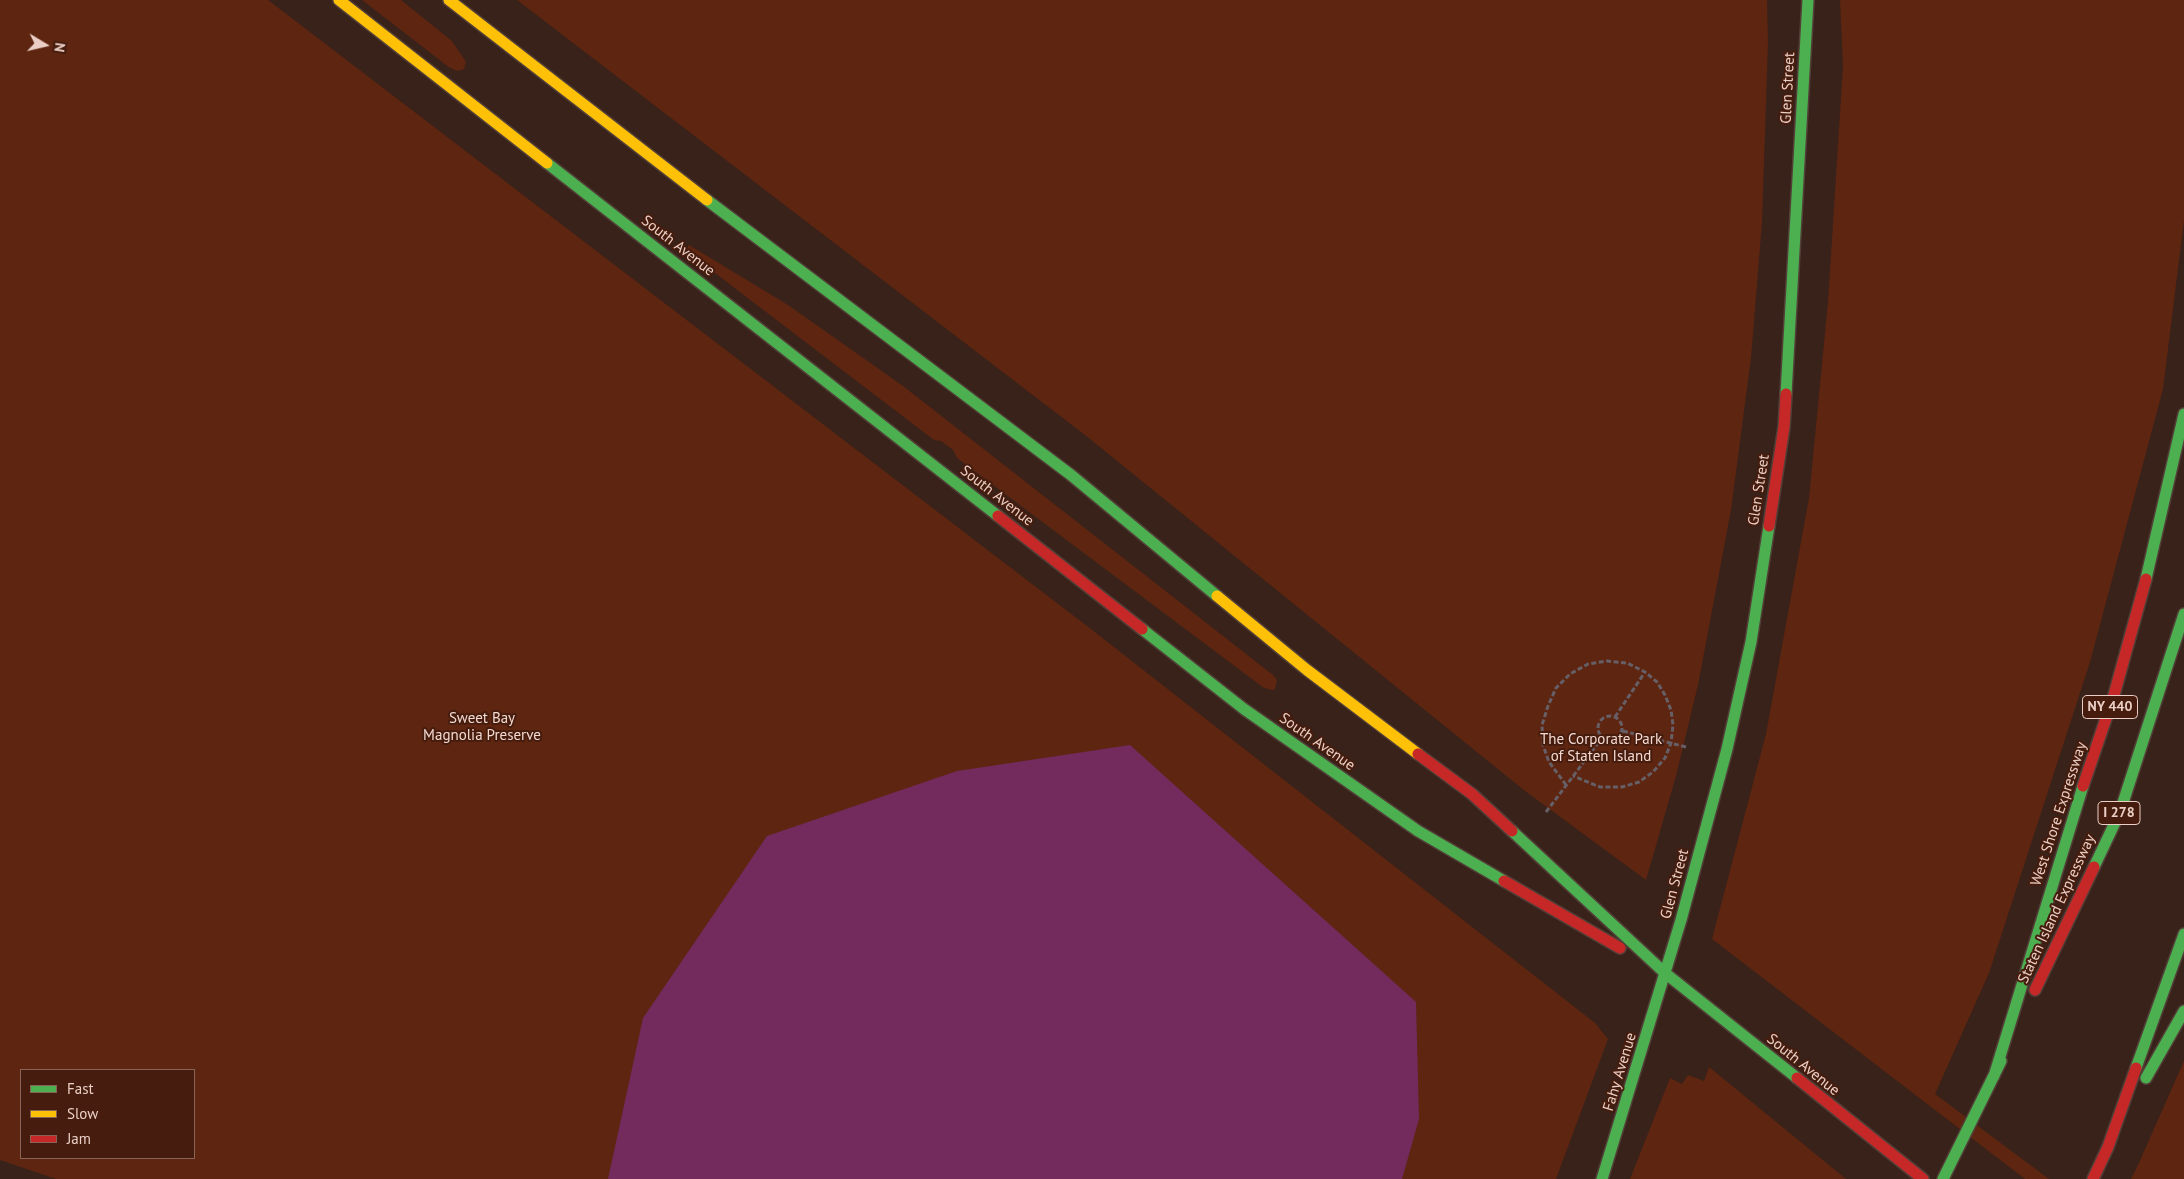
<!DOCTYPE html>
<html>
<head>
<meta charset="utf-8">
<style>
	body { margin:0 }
	#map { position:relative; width:2184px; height:1179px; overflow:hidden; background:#38221a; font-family:"PT Sans",sans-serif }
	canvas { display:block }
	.legend { position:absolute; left:20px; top:1069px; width:175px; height:90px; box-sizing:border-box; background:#451c0d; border:1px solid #876457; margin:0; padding:6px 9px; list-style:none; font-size:15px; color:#ebcfc6 }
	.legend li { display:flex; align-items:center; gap:10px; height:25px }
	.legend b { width:25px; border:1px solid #876457 }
	.north { position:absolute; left:20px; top:20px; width:50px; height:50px; -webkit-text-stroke:4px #451c0d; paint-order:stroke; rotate:99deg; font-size:14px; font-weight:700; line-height:20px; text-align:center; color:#ebcfc6 }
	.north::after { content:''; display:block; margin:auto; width:18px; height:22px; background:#ebcfc6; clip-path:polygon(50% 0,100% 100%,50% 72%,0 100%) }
</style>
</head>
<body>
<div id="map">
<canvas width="2184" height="1179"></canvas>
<ul class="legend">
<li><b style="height:6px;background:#4caf50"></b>Fast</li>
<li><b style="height:6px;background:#ffc107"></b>Slow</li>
<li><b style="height:6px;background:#c62828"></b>Jam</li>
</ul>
<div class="north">N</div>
</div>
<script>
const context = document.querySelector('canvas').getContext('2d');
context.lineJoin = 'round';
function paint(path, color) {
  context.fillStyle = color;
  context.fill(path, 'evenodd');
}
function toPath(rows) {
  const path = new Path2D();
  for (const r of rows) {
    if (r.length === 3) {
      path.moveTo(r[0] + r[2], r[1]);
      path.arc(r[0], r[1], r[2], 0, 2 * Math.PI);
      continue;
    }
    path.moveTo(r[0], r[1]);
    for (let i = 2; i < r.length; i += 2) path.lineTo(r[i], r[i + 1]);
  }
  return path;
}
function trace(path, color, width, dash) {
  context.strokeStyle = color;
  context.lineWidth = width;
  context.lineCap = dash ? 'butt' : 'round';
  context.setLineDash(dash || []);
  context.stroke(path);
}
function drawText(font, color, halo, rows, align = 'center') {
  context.font = font + ' "PT Sans",sans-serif';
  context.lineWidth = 4;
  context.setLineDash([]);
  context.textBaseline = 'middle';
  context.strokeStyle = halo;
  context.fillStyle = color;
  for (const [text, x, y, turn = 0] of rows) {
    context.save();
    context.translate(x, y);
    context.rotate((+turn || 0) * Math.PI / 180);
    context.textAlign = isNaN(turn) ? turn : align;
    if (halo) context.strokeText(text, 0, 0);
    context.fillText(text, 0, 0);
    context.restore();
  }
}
paint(toPath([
	[0,0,268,0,1087,626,1595,1023,1608,1039,1556,1179,56,1179,0,1160],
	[21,1070,194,1070,194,1158,21,1158],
	[362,0,401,0,452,41,466,62,464,69,458,71,450,68],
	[517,0,1767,0,1768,43,1762,222,1751,358,1731,510,1698,685,1676,776,1646,880,1525,791,1085,435],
	[1840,0,2184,0,2184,220,2163,389,2090,662,1989,973,1935,1094,2049,1179,2025,1179,1712,939,1766,734,1809,498,1828,302,1843,66],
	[689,245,788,305,903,386,1273,675,1277,680,1275,689,1272,690,1264,688,957,458,953,450,941,441,934,440,686,251],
	[2184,1061,2184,1179,2131,1179,2138,1165],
	[1709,1067,1846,1179,1630,1179,1670,1078,1682,1084,1688,1075,1704,1081]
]), '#5e2511');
paint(toPath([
	[1130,745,1416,1002,1419,1119,1402,1179,608,1179,643,1018,767,836,957,771]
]), '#732a5d');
const fast = toPath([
	[547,163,998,516],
	[707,200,1071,475,1217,596],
	[1786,394,1808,0],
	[2146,579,2184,414],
	[1142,629,1244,709,1418,831,1504,881],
	[1512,831,1665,973,1797,1078],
	[2094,867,2120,812,2184,614],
	[2136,1068,2184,934],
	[1994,1076,2083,786],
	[2146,1078,2184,1011],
	[1602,1179,1681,920,1727,749,1751,642,1769,526],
	[1943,1179,2001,1061]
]);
const slow = toPath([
	[339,0,547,163],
	[449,0,707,200],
	[1217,596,1307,670,1418,754]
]);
const jam = toPath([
	[998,516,1142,629],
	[1769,526,1784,427,1786,394],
	[1418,754,1472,794,1512,831],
	[2083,786,2114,695,2146,579],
	[1504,881,1620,948],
	[2035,990,2094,867],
	[1797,1078,1923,1179],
	[2093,1179,2108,1147,2136,1068]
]);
trace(fast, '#523f38', 14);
trace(slow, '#523f38', 14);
trace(jam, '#523f38', 14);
trace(toPath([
	[1610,728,12],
	[1615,717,1645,672],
	[1623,731,1686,747],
	[1566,785,1549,762,1543,745,1542,725,1548,706,1556,688,1570,674,1588,664,1607,661,1627,663,1645,672,1657,682,1665,695,1671,710,1673,725,1671,743,1665,758,1653,772,1639,782,1622,787,1600,787,1573,776],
	[1546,812,1602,738]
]), '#665f66', 3, [5, 2.5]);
trace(fast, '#4caf50', 11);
trace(slow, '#ffc107', 11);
trace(jam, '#c62828', 11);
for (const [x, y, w] of [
	[2110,707,55],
	[2119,813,42]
]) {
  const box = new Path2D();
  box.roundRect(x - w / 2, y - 11.5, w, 23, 4);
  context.fillStyle = '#451c0d';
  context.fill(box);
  trace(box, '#ebcfc6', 1);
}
drawText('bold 14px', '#ebcfc6', null, [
	["NY 440",2110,707],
	["I 278",2119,813]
]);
drawText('15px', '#ebcfc6', '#451c0d', [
	["Glen Street",1788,88,-87],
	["South Avenue",678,246,38],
	["Glen Street",1759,490,-81],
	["South Avenue",997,496,38],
	["South Avenue",1317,742,35],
	["West Shore Expressway",2059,814,-72],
	["Glen Street",1675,884,-75],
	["Staten Island Expressway",2057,909,-65],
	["South Avenue",1803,1065,39],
	["Fahy Avenue",1620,1072,-73]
]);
drawText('15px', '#f4d9d1', '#451c0d', [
	["Sweet Bay",482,719],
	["Magnolia Preserve",482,736],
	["The Corporate Park",1601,740],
	["of Staten Island",1601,757]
]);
</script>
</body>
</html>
